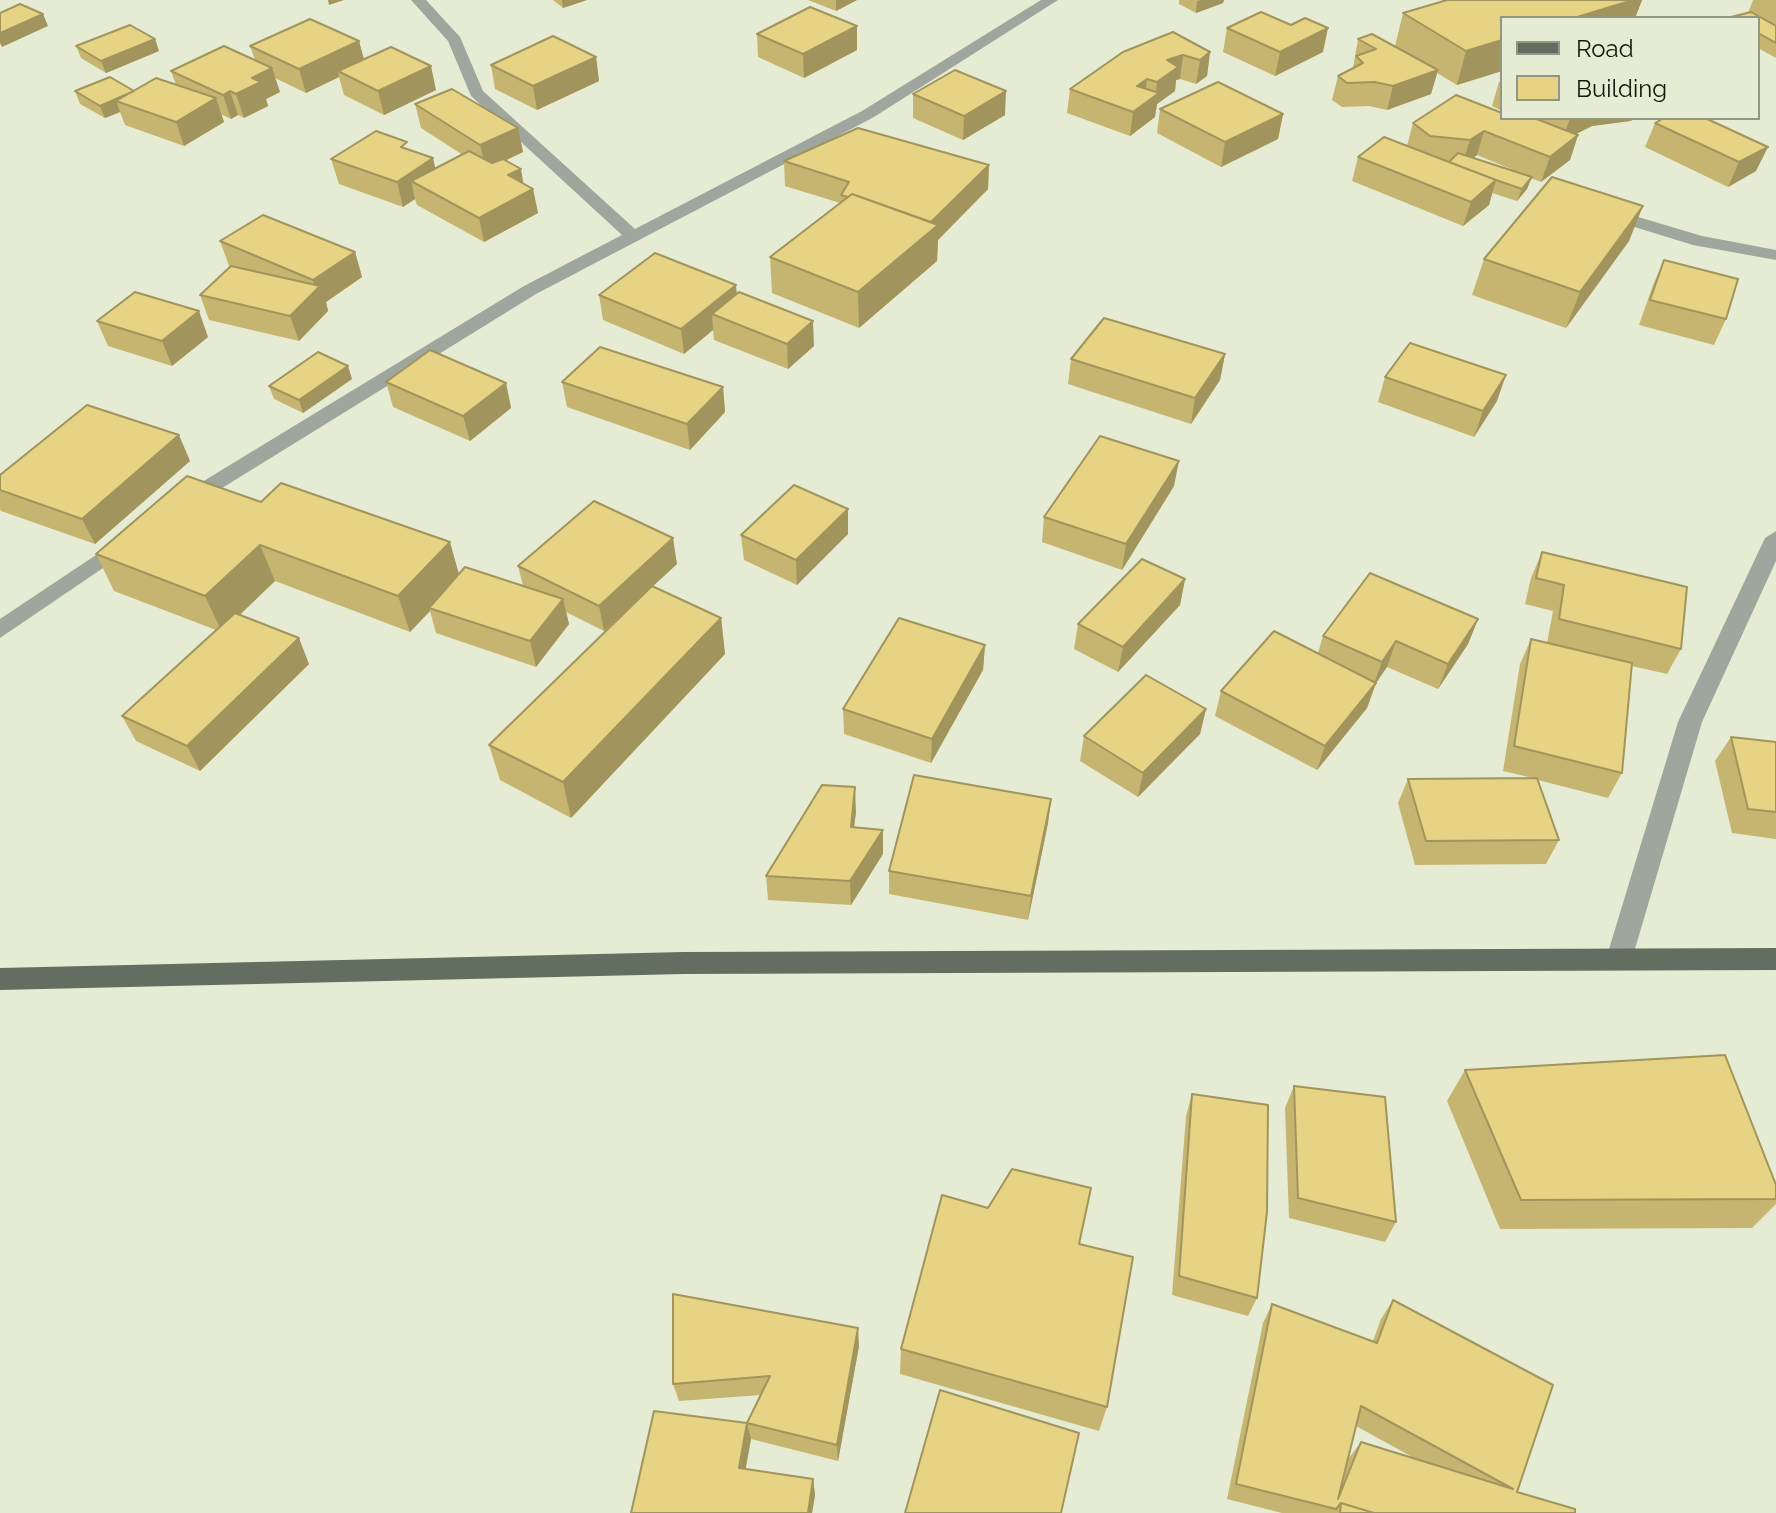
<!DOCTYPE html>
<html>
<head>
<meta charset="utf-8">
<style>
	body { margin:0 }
	#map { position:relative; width:1776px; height:1513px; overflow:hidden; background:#e6ecd4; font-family:Raleway,sans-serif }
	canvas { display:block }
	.legend { position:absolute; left:1500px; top:16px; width:260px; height:104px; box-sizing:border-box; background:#e6ecd4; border:2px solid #929785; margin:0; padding:10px 14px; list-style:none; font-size:24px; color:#15170f }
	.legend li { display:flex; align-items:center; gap:16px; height:40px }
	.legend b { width:40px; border:2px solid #929785 }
</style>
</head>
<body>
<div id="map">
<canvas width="1776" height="1513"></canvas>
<ul class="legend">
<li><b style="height:10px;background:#616e60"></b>Road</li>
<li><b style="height:22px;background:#e6d383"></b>Building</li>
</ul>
</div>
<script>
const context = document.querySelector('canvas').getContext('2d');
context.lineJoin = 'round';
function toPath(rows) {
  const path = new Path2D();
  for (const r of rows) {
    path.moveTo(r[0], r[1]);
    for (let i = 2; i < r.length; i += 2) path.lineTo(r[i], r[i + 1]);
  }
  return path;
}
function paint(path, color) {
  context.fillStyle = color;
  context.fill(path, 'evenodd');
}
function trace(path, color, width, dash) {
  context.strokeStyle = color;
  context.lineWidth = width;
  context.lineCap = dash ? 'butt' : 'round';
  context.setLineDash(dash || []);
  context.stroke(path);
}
paint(toPath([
	[411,0,426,0,460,37,483,91,635,229,862,111,1041,0,1058,0,874,117,536,294,193,506,179,506,176,501,179,496,524,286,622,235,471,96,448,41,411,0],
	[1608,208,1702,236,1776,250,1776,260,1693,245,1602,217,1599,213,1608,208],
	[1776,531,1776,561,1702,722,1632,959,1628,967,1619,970,1610,967,1606,959,1678,722,1765,538,1776,531],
	[126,535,137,542,134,547,0,638,0,619,126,535]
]), '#9ea69d');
paint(toPath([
	[1776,948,1776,970,684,974,0,990,0,968,684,952,1776,948]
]), '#616e60');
paint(toPath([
	[553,0,587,0,563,8],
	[808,0,857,0,836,11],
	[1179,0,1224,0,1223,3,1196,13,1179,4],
	[1447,0,1642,0,1635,18,1502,18,1502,71,1457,85,1437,73,1431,94,1387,110,1369,106,1342,107,1332,100,1338,76,1353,68,1358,39,1395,46,1403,13],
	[1753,0,1776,0,1776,58,1758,48,1758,18,1731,18,1748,13],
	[1291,25,1323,52,1275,76,1223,52,1227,28],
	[857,26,857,50,804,78,758,57,757,34],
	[155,39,159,51,106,73,81,58,76,46],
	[359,41,364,59,436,90,384,115,344,95,339,77,306,93,275,78,280,92,266,99,268,106,244,118,238,115,231,119,221,114,224,122,184,146,125,125,120,112,105,118,80,104,75,91,134,91,176,85,171,71,255,60,250,46],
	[1123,52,1210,52,1207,76,1196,84,1180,79,1176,80,1175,91,1157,104,1155,117,1130,136,1067,113,1070,89],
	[596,57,599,81,537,110,495,89,491,65],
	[1502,81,1502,111,1492,106,1499,82],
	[913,94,1005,115,963,140,913,118],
	[415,104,518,128,523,152,505,161,523,184,533,189,538,213,484,242,417,205,415,199,403,207,339,184,331,159,409,150,436,168,463,155,421,128],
	[1160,109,1283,114,1278,139,1221,167,1157,133],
	[1502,118,1638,118,1630,121,1592,126,1576,134,1578,135,1570,160,1541,182,1531,178,1527,189,1517,201,1492,193,1489,205,1463,226,1352,181,1358,157,1407,146,1413,123],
	[1477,155,1518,172,1473,158],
	[1655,123,1756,171,1728,187,1645,147],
	[784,161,989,165,988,189,938,240,937,261,859,328,772,293,770,257,840,203,785,186],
	[220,241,355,252,362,277,326,302,328,311,299,341,209,320,200,295,231,267,229,266],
	[1629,241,1566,328,1472,295,1484,259],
	[1664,260,1726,319,1714,345,1639,325,1653,285],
	[737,294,814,346,788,369,714,340,713,330,684,354,603,320,599,295],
	[97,321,208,337,172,366,108,346],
	[1225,354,1220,380,1191,424,1068,384,1071,359],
	[1385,377,1497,401,1474,437,1378,402],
	[352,379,303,413,274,399,269,386],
	[386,382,506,383,511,408,470,441,393,407],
	[562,382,723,387,725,412,690,450,567,407],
	[190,461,95,544,1,511,0,509,0,475],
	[187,476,459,574,523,586,518,566,677,564,652,587,721,618,725,654,571,818,500,780,489,745,629,608,604,631,566,612,569,624,536,667,436,633,430,611,410,632,275,581,240,614,309,664,200,771,136,741,122,716,216,630,114,591,96,554],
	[1174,486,1122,570,1042,542,1044,517],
	[848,509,848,534,797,585,744,560,741,535],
	[1542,552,1681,649,1667,674,1632,666,1622,773,1608,798,1538,780,1559,840,1546,864,1415,865,1398,803,1408,779,1533,778,1503,771,1520,664,1531,639,1547,643,1553,611,1525,604,1531,578],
	[1185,579,1180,605,1118,672,1074,649,1078,624],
	[1478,619,1468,644,1438,689,1387,667,1376,683,1367,708,1317,770,1215,716,1221,691,1318,653,1323,636],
	[985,645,983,670,931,763,844,734,843,709],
	[1206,709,1200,734,1138,797,1080,761,1084,736],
	[1731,737,1776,742,1776,839,1732,833,1715,761],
	[1051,799,1048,823,1028,920,889,894,889,871],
	[856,812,854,827,883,830,883,854,851,905,768,900,766,876],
	[1465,1070,1776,1185,1776,1204,1752,1228,1500,1229,1447,1101],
	[1294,1086,1396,1222,1385,1242,1289,1218,1285,1108],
	[1192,1094,1257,1298,1248,1316,1172,1295,1186,1116],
	[988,1208,1079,1244,1107,1407,1099,1431,900,1374,901,1349],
	[1393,1300,1517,1492,1575,1513,1282,1513,1227,1499,1263,1323,1272,1304,1373,1341,1381,1319],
	[1356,1426,1414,1458,1361,1442,1349,1458],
	[859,1346,838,1461,751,1439,745,1469,813,1479,815,1495,812,1513,631,1513,747,1423,761,1395,679,1401,673,1384]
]), '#c6b571');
paint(toPath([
	[328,0,344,0,329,5],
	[562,0,587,0,563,8],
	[836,0,857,0,836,11],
	[1201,0,1224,0,1223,3,1196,13,1197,1],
	[1633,0,1642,0,1635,18,1574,18],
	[43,14,48,26,2,47,0,43,0,33],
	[857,26,857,50,804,78,803,54],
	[1328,28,1323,52,1275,76,1280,52],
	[155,39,159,51,106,73,101,61],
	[1502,40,1502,71,1457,85,1466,51],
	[359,41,365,64,338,71,339,77,306,93,299,69],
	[1210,52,1207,76,1196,84,1200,60],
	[1183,55,1180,79,1176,80,1175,91,1157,104,1155,117,1130,136,1133,112,1156,96,1157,82,1167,60],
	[596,57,599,81,537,110,533,86],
	[431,66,436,90,384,115,378,91],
	[272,68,280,92,266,99,268,106,244,118,236,94,252,78],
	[1438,70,1431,94,1387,110,1393,86],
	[1147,79,1144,103,1137,86],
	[135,91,116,101,120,112,105,118,100,106],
	[230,91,238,115,231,119,223,95],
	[1006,91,1005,115,963,140,964,116],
	[216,98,224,122,184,146,176,122],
	[1283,114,1278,139,1221,167,1225,142],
	[1570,118,1638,118,1630,121,1592,126,1562,141],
	[518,128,523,152,486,169,480,145],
	[1484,131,1477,155,1462,165,1470,140],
	[1578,135,1570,160,1541,182,1550,157],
	[1768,147,1756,171,1728,187,1739,162],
	[433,158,439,183,411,181,415,199,403,207,397,182],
	[989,165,988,189,938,240,937,261,859,328,858,292],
	[521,169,525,193,533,189,538,213,484,242,479,218,508,175],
	[1532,177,1527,189,1517,201,1522,189],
	[1496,180,1489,205,1463,226,1471,202],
	[1643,206,1629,241,1566,328,1580,292],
	[355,252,362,277,326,302,328,311,299,341,290,316,316,290,313,280],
	[736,285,738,310,712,314,713,330,684,354,681,329],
	[199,311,208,337,172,366,162,341],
	[813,321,814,346,788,369,787,344],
	[1225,354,1220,380,1191,424,1195,398],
	[348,366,352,379,303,413,299,400],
	[1506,375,1497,401,1474,437,1483,411],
	[506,383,511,408,470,441,463,416],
	[723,387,725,412,690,450,687,424],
	[179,435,190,461,95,544,82,519],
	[1179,461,1174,486,1122,570,1126,544],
	[848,509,848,534,797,585,796,560],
	[673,538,677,564,604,631,599,606],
	[450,542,460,578,429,608,430,611,410,632,398,596],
	[260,545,275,581,222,632,205,596],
	[1185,579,1180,605,1118,672,1123,647],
	[563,599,569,624,536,667,530,641],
	[721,618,725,654,571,818,563,782],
	[1478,619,1468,644,1438,689,1448,664],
	[299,638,309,664,200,771,187,746],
	[1396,641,1387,667,1376,683,1367,708,1317,770,1325,746,1373,686,1382,662],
	[985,645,983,670,931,763,932,739],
	[1206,709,1200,734,1138,797,1143,773],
	[855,787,856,812,851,851,851,827],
	[1051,799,1048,823,1028,920,1031,896],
	[883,830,883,854,851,905,850,881],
	[858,1328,859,1346,838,1461,837,1445],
	[747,1423,751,1439,743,1484,739,1468],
	[813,1479,815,1495,812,1513,808,1513]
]), '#a1945c');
const building = toPath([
	[1447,0,1633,0,1574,18,1502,18,1502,40,1466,51,1403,13,1447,0],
	[20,4,43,14,0,33,0,13,20,4],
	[810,7,857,26,803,54,757,34,810,7],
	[1261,12,1291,25,1305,18,1328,28,1280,52,1227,28,1261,12],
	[1751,12,1776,26,1776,43,1758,33,1758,18,1731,17,1751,12],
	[310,19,359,41,299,69,250,46,310,19],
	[130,25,155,39,101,61,76,46,130,25],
	[1173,32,1210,52,1200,60,1183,55,1167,60,1178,67,1157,82,1147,79,1137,86,1159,93,1133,112,1070,89,1123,52,1173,32],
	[1372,34,1438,70,1393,86,1375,82,1347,83,1338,76,1363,63,1356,56,1376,49,1358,39,1372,34],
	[553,36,596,57,533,86,491,65,553,36],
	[224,46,272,68,252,78,261,82,236,94,230,91,223,95,171,71,224,46],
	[391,47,431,66,378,91,338,71,391,47],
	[955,70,1006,91,964,116,913,94,955,70],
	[110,77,134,91,100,106,75,91,110,77],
	[156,78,216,98,176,122,116,101,156,78],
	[1218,82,1283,114,1225,142,1160,109,1218,82],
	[452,89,518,128,480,145,415,104,452,89],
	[1456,95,1502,113,1502,118,1534,118,1578,135,1550,157,1484,131,1470,140,1430,136,1413,123,1456,95],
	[1664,118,1705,118,1768,147,1739,162,1655,123,1664,118],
	[858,128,989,165,931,222,852,194,848,197,841,195,849,182,784,161,858,128],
	[376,131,407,142,401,147,433,158,397,182,331,159,376,131],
	[1384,137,1496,180,1471,202,1358,157,1384,137],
	[469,151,492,163,503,159,521,169,508,175,533,189,479,218,411,181,469,151],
	[1458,153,1532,177,1522,189,1496,180,1449,162,1458,153],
	[1552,177,1643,206,1580,292,1484,259,1552,177],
	[852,194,938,225,858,292,770,257,852,194],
	[263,215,355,252,313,280,220,241,263,215],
	[655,253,736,285,681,329,599,295,655,253],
	[1664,260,1738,279,1726,319,1650,300,1664,260],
	[231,266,320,286,290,316,200,295,231,266],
	[135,292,199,311,162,341,97,321,135,292],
	[739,292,813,321,787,344,712,314,739,292],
	[1104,318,1225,354,1195,398,1071,359,1104,318],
	[1410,343,1506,375,1483,411,1385,377,1410,343],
	[600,347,723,387,687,424,562,382,600,347],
	[430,350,506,383,463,416,386,382,430,350],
	[318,352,348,366,299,400,269,386,318,352],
	[87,405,179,435,82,519,0,490,0,475,87,405],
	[1100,436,1179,461,1126,544,1044,517,1100,436],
	[187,476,261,502,281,483,450,542,398,596,260,545,205,596,96,554,187,476],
	[794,485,848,509,796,560,741,535,794,485],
	[594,501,673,538,599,606,518,566,594,501],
	[1542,552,1687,587,1681,649,1559,619,1564,585,1536,578,1542,552],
	[1142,559,1185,579,1123,647,1078,624,1142,559],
	[465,567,563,599,530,641,429,608,465,567],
	[1370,573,1478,619,1448,664,1396,641,1382,662,1323,636,1370,573],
	[652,586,721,618,563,782,489,745,652,586],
	[235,613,299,638,187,746,122,716,235,613],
	[899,618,985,645,932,739,843,709,899,618],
	[1274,631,1376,683,1325,746,1221,691,1274,631],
	[1531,639,1632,663,1622,773,1514,746,1531,639],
	[1146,675,1206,709,1143,773,1084,736,1146,675],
	[1731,737,1776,742,1776,812,1748,809,1731,737],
	[914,775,1051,799,1031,896,889,871,914,775],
	[1537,778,1559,840,1426,841,1408,779,1537,778],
	[822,785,855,787,851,827,883,830,850,881,766,876,822,785],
	[1725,1055,1776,1185,1776,1199,1521,1200,1465,1070,1725,1055],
	[1294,1086,1385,1097,1396,1222,1298,1198,1294,1086],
	[1192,1094,1268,1105,1267,1212,1257,1298,1179,1276,1192,1094],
	[1012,1169,1091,1188,1079,1244,1133,1257,1107,1407,901,1349,942,1195,988,1208,1012,1169],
	[673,1294,858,1328,837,1445,747,1423,739,1468,813,1479,808,1513,631,1513,654,1411,747,1423,770,1376,673,1384,673,1294],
	[1393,1300,1553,1385,1517,1492,1575,1509,1575,1513,1374,1513,1341,1503,1336,1509,1236,1484,1272,1304,1377,1343,1393,1300],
	[1361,1406,1513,1489,1361,1442,1338,1499,1361,1406],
	[940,1390,1079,1433,1061,1513,905,1513,940,1390],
	[1341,1503,1374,1513,1340,1513,1341,1503]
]);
paint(building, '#e6d383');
trace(building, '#a1945c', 2);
</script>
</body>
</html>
